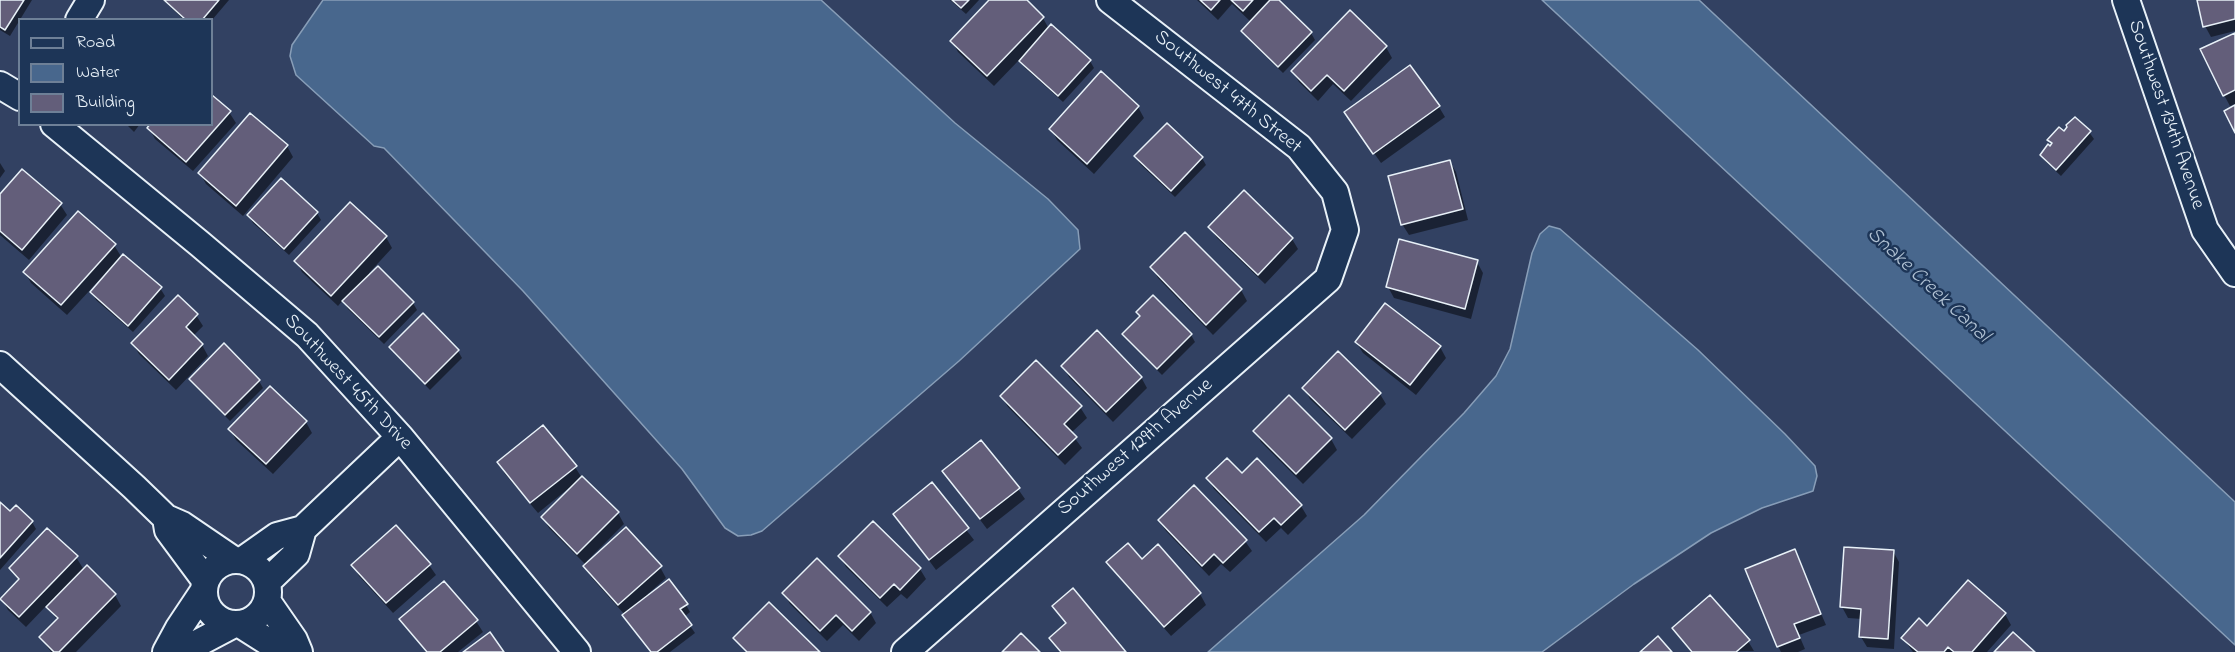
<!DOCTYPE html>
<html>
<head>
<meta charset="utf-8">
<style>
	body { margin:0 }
	#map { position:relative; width:2235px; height:652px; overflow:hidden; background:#324162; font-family:"Indie Flower",sans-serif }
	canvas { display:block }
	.legend { position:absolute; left:18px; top:18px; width:195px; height:108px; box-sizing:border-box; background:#1d3557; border:2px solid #6e8097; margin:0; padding:8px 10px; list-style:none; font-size:18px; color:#e8f1f8 }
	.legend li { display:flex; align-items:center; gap:12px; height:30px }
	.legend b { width:30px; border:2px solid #6e8097 }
</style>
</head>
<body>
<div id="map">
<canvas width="2235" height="652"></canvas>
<ul class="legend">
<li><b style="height:8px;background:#1d3557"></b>Road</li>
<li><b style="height:16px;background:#48678d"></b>Water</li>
<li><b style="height:16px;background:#635e7a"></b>Building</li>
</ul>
</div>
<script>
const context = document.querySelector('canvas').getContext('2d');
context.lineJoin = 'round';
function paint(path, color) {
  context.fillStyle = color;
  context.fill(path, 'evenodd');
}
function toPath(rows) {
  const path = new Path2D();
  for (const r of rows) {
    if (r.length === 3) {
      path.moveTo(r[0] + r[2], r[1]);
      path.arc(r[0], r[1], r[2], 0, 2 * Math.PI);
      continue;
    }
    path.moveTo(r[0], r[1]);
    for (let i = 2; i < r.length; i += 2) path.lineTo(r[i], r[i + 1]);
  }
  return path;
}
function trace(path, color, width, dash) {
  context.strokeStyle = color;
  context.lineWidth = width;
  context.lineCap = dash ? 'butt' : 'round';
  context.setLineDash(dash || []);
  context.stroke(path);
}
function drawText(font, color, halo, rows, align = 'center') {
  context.font = font + ' "Indie Flower",sans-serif';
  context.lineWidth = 5;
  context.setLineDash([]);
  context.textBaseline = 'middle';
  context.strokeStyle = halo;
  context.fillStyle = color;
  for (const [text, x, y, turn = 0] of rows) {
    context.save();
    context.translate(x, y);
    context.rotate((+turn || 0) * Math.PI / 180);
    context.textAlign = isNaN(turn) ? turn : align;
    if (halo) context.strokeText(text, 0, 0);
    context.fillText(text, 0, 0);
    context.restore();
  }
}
const water = toPath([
	[323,0,821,0,955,123,1048,199,1078,230,1080,249,959,361,762,531,751,535,738,536,725,528,682,469,523,291,384,148,374,146,296,75,290,56,292,45,323,0],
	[1542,0,1699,0,2235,502,2235,645,1542,0],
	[1549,226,1560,229,1698,350,1785,434,1815,466,1817,476,1813,491,1762,508,1711,533,1634,584,1542,652,1208,652,1364,515,1464,413,1496,376,1510,349,1532,253,1540,234,1549,226]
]);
paint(water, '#48678d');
trace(water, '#889eb8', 1.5);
paint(toPath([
	[0,0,32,0,10,36,0,30],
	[163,0,229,0,212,20,184,20],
	[950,0,979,0,966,14],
	[991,0,1024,0,1043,18,1049,29,1090,61,1094,68,1063,102,1025,68,1020,59,994,86,958,52,952,41],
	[1197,0,1277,0,1311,33,1315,40,1283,73,1247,38,1243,31,1251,22,1232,4,1218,20],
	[2199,0,2235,0,2235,31,2211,37,2205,26],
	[2235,34,2235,104,2230,106,2224,95],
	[1386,47,1392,58,1351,101,1333,84,1318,101,1299,82,1293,72],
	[212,97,229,112,236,123,193,171,155,139,149,128,212,124],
	[1138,107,1144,118,1094,174,1057,140,1051,129],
	[1439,107,1445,117,1381,163,1346,113],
	[250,115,287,146,293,157,243,216,206,184,200,173],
	[126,124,140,124,134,132],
	[1167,125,1202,158,1206,165,1175,197,1140,164,1136,157],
	[2089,132,2094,139,2061,176,2046,162,2041,155,2052,145,2049,140,2064,133],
	[1450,162,1456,172,1468,220,1409,235,1402,224],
	[0,163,5,171,0,178],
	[0,197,60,204,67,215,29,260,0,235],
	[350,204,386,237,392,248,369,273,371,275,378,268,413,303,417,310,384,344,348,309,343,300,338,306,302,272,296,261],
	[317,213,321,220,289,255,253,223,249,216],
	[1210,228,1292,239,1298,249,1265,284,1217,238],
	[1185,234,1241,290,1247,301,1213,335,1158,278,1152,267],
	[114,245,122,258,160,288,165,296,133,332,96,300,92,292,104,278,102,277,67,315,31,283,25,272],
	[1477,262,1483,273,1471,319,1394,298,1388,287],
	[196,315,203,326,193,336,202,345,208,356,176,390,139,354,133,344],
	[423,315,458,351,462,358,430,390,395,354,391,347],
	[1124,334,1191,335,1195,342,1162,375,1128,341],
	[1356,342,1440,347,1446,358,1416,395,1363,353],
	[1063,366,1141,377,1147,388,1113,422,1069,377],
	[191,379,259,381,263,388,230,421,195,386],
	[270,388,306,422,312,433,273,474,236,440,230,429],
	[1304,388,1380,394,1386,404,1352,439,1310,399],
	[1001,396,1080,407,1087,418,1071,433,1082,448,1065,465,1008,407],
	[1255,431,1331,439,1337,450,1303,484,1261,442],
	[499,463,575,467,582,478,618,513,624,524,587,561,588,563,660,567,666,578,648,594,686,605,690,612,684,617,695,633,670,652,651,652,625,615,591,577,585,566,586,565,549,528,543,517,570,490,569,488,538,513,505,474],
	[944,472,1018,489,1025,499,987,529],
	[1242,475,1301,506,1307,516,1288,535,1281,528,1266,542,1214,489,1208,478],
	[932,485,974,540,936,570,895,514],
	[0,504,10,513,32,522,36,529,0,570],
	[1159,521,1245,541,1252,551,1230,572,1221,564,1209,576,1166,531],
	[1158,547,1200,594,1206,605,1171,636,1115,573,1108,562,1142,561],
	[1794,551,1826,625,1799,635,1805,649,1798,652,1781,652,1778,646],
	[1893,551,1899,562,1894,649,1867,647,1861,637,1862,619,1848,618,1842,607],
	[76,557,84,570,115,595,121,606,76,652,51,652,41,638,58,621,47,605,26,627,8,610,2,599,19,581,11,569],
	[840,557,920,569,926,579,907,599,901,594,887,607,846,567],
	[353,565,429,565,436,575,393,613,359,576],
	[784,593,870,612,876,623,859,641,843,625,827,641,790,604],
	[2005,614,2011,625,1987,652,1913,652,1903,638,1928,628],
	[401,619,476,621,483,632,458,652,426,652],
	[1673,629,1748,641,1754,651,1691,652]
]), '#0007');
const building = toPath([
	[0,0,24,0,5,30,0,27,0,0],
	[164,0,219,0,202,20,186,20,164,0],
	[952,0,969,0,961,8,952,0],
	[989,0,1027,0,1044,17,987,76,950,41,989,0],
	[1200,0,1220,0,1211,10,1200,0],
	[1231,0,1253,0,1243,11,1231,0],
	[1270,0,1279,0,1312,32,1278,67,1241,31,1270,0],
	[2197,0,2235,0,2235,19,2203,27,2197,0],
	[1350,10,1387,46,1344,91,1327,75,1311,91,1291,71,1350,10],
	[1051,24,1091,60,1058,96,1019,61,1051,24],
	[2235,33,2235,90,2223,96,2200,49,2235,33],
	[1410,65,1440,106,1373,154,1344,112,1410,65],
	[1101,71,1139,106,1087,164,1049,129,1101,71],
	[212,95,231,111,186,162,147,128,150,124,212,124,212,95],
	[2235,105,2235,133,2224,111,2235,105],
	[250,113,288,145,236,206,198,173,250,113],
	[2075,117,2091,131,2056,170,2040,155,2048,144,2050,146,2052,143,2047,140,2059,127,2064,131,2067,127,2066,125,2075,117],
	[1167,123,1203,157,1171,191,1134,156,1167,123],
	[1450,160,1463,209,1401,225,1388,176,1450,160],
	[22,169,62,203,22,250,0,231,0,194,22,169],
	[281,178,318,212,284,249,247,215,281,178],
	[1244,190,1293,238,1258,275,1208,227,1244,190],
	[350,202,387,236,331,296,294,261,350,202],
	[78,211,116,244,61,305,23,272,78,211],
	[1185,232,1242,289,1206,325,1150,267,1185,232],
	[1399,239,1478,260,1465,309,1386,287,1399,239],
	[123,254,162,287,128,326,90,292,123,254],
	[378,266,414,302,379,337,342,301,378,266],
	[178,295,198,314,186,327,203,344,169,380,131,343,178,295],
	[1153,295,1192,334,1157,369,1122,334,1140,316,1136,312,1153,295],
	[1385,303,1441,346,1410,385,1355,342,1385,303],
	[423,313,459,350,425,384,389,347,423,313],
	[1097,330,1142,377,1106,412,1061,366,1097,330],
	[224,343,260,380,225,415,189,379,224,343],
	[1338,351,1381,393,1345,430,1302,388,1338,351],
	[1036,360,1082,406,1064,424,1077,437,1058,455,1000,396,1036,360],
	[270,386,307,421,266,464,228,429,270,386],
	[1289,395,1332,438,1296,474,1253,431,1289,395],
	[543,425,577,466,530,503,497,462,543,425],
	[981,440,1020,488,980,519,942,471,981,440],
	[1227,458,1242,473,1257,458,1302,505,1281,525,1274,518,1259,532,1206,478,1227,458],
	[582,476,619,512,577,554,541,517,582,476],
	[932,482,969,528,929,560,893,514,932,482],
	[1194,485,1247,540,1223,563,1214,554,1202,566,1158,520,1194,485],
	[0,502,10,511,16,505,33,521,0,558,0,502],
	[873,521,921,568,900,590,894,584,880,598,838,556,873,521],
	[396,525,431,564,386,603,351,565,396,525],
	[626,527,662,566,618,605,583,566,626,527],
	[47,528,78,556,19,617,0,599,19,579,9,568,47,528],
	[1128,543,1142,559,1158,544,1201,593,1164,627,1106,562,1128,543],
	[1844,547,1894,550,1888,639,1859,637,1861,609,1840,607,1844,547],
	[1795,549,1821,614,1794,624,1800,638,1777,647,1745,569,1795,549],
	[817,558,871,612,852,631,836,615,820,631,782,593,817,558],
	[87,565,116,594,59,652,54,652,39,637,58,618,46,607,87,565],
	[669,579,688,604,680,609,692,625,657,652,651,652,622,615,669,579],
	[1968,580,2006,613,1972,652,1954,652,1948,647,1944,652,1918,652,1901,638,1919,618,1927,626,1968,580],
	[444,581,478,620,440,652,427,652,399,619,444,581],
	[1073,588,1126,652,1061,652,1049,638,1066,623,1052,606,1073,588],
	[1710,595,1750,640,1736,652,1692,652,1672,628,1710,595],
	[769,602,820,652,747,652,733,638,769,602],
	[490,632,504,652,463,652,490,632],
	[2013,632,2035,652,1994,652,2013,632],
	[1021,633,1040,652,1002,652,1021,633],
	[1658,636,1672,652,1640,652,1658,636]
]);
paint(building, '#635e7a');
trace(building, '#e8f1f8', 1.5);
const street = toPath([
	[2126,0,2205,230,2235,273],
	[79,20,91,0],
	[0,85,20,97],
	[54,124,200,244,307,335,400,437,577,652],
	[0,365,134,487,166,518,182,525,232,559],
	[166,518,168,530,205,580],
	[236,592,32],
	[243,560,277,536,303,529,400,437],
	[267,582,296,554,303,529],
	[267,601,294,640,299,652],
	[240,624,284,652],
	[166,652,179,628,203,592],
	[181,652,234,624],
	[905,652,1328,279,1345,230,1335,192,1299,147,1110,0]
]);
trace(street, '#e8f1f8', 30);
trace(street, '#1d3557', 26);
drawText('20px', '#e8f1f8', '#1d3557', [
	["Southwest 47th Street",1227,93,39],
	["Southwest 134th Avenue",2165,115,71],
	["Southwest 45th Drive",347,383,47],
	["Southwest 129th Avenue",1136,448,-41]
]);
drawText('italic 21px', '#b0c1d3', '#1d3557', [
	["Snake Creek Canal",1927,286,43]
]);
</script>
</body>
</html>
